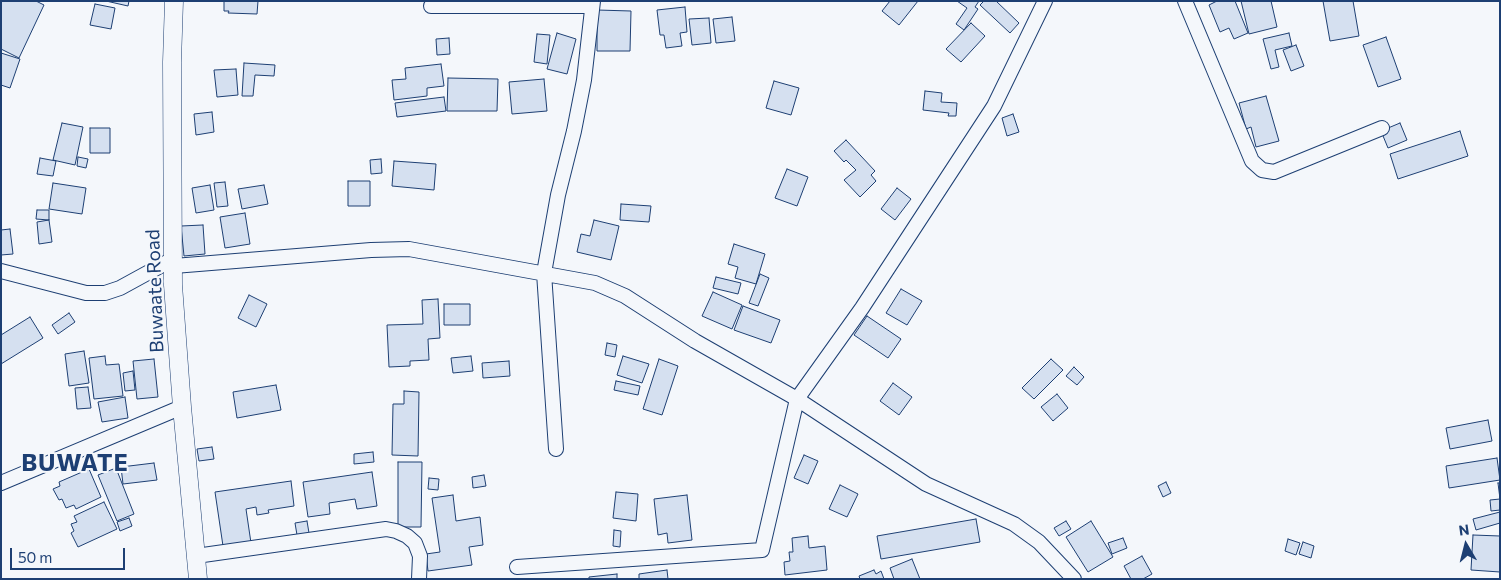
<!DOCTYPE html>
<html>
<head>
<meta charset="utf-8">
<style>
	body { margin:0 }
	#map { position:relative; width:1501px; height:580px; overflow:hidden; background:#f4f7fb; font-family:Commissioner,sans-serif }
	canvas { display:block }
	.frame { position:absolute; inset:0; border:2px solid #1d3f73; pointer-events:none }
	.north { position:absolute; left:1441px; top:520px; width:50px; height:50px; -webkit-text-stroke:4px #f4f7fb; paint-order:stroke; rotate:352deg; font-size:14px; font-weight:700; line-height:20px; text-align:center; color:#1d3f73 }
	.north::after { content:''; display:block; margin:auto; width:18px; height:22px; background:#1d3f73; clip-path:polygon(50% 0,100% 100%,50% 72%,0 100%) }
	.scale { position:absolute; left:10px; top:548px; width:115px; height:22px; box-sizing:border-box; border:2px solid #1d3f73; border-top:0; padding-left:6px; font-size:15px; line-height:18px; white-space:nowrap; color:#1d3f73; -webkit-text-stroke:4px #f4f7fb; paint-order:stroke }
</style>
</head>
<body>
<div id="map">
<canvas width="1501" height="580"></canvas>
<div class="frame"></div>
<div class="north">N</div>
<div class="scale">50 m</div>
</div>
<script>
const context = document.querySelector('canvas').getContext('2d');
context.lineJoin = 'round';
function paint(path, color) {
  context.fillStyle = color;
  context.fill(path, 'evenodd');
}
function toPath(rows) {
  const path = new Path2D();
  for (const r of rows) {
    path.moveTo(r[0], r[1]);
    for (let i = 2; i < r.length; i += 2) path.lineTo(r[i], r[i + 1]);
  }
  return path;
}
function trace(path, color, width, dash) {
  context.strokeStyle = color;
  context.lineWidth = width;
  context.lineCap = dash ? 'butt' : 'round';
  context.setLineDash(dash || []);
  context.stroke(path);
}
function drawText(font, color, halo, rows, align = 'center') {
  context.font = font + ' Commissioner,sans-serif';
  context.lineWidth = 4;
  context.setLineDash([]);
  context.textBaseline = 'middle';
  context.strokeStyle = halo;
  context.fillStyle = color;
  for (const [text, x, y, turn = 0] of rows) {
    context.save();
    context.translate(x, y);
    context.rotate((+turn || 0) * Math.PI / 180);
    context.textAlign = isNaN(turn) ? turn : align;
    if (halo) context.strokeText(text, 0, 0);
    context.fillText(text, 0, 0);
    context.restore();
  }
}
const building = toPath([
	[1,1,36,1,44,5,19,58,1,49,1,1],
	[106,1,129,1,128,6,106,1],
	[224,1,258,1,257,14,228,13,229,11,224,11,224,1],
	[890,1,918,1,899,25,882,11,890,1],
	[957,1,979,1,975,7,978,9,964,30,956,24,967,8,957,1],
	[984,1,996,1,1019,23,1010,33,980,5,984,1],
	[1217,1,1235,1,1248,33,1234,39,1229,28,1220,32,1209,5,1217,1],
	[1241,1,1271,1,1277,27,1249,34,1241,1],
	[1323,1,1353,1,1359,36,1330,41,1323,1],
	[95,4,115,8,111,29,90,25,95,4],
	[685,7,687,32,680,33,682,46,666,48,664,35,660,35,657,10,685,7],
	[597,10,631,11,630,51,597,51,597,10],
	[732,17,735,41,716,43,713,19,732,17],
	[709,18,711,43,692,45,689,19,709,18],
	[971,23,985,36,961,62,946,49,971,23],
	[557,33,576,39,567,74,547,69,557,33],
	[1289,33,1292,46,1275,50,1279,67,1271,69,1263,39,1289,33],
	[537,34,550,35,547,64,534,62,537,34],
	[1386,37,1401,79,1378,87,1363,45,1386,37],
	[449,38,450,54,437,55,436,39,449,38],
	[1296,45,1304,66,1291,71,1283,50,1296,45],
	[1,53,20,59,10,88,1,85,1,53],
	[244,63,275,65,274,76,255,75,253,96,242,96,244,63],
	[441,64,444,86,427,88,427,96,394,100,392,80,406,79,405,68,441,64],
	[236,69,238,95,217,97,214,70,236,69],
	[448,78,498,79,497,111,447,111,448,78],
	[544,79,547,111,512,114,509,82,544,79],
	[774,81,799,88,791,115,766,108,774,81],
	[925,91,942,93,941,102,957,103,956,116,948,116,949,113,923,110,925,91],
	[1266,96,1279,141,1256,147,1251,127,1246,129,1239,103,1266,96],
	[444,97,446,111,397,117,395,103,444,97],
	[212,112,214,132,196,135,194,114,212,112],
	[1013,114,1019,132,1007,136,1002,118,1013,114],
	[62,123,83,127,75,165,53,160,62,123],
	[1400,123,1407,140,1388,148,1381,131,1400,123],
	[90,128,110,128,110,153,90,153,90,128],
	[1460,131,1468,156,1398,179,1390,154,1460,131],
	[846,140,875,171,871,175,876,181,860,197,844,180,856,170,846,160,844,162,834,151,846,140],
	[78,157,88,159,86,168,77,166,78,157],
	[40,158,56,161,53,176,37,174,40,158],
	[381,159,382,173,371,174,370,160,381,159],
	[394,161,436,164,434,190,392,186,394,161],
	[787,169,808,177,797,206,775,198,787,169],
	[348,181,370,181,370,206,348,206,348,181],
	[225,182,228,206,217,207,214,183,225,182],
	[53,183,86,188,82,214,49,209,53,183],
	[210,185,214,210,196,213,192,188,210,185],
	[264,185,268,204,242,209,238,189,264,185],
	[897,188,911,199,895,220,881,209,897,188],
	[621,204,651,206,649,222,620,220,621,204],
	[37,210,49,210,49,220,36,219,37,210],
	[245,213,250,244,225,248,220,217,245,213],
	[49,220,52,242,39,244,37,222,49,220],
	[594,220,619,226,611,260,577,252,581,234,590,236,594,220],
	[203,225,205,254,184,256,181,226,203,225],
	[10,229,13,254,1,255,1,230,10,229],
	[734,244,765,254,756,284,735,278,738,267,728,264,734,244],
	[760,274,769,278,758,306,749,303,760,274],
	[716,277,741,283,738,294,713,288,716,277],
	[901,289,922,301,907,325,886,313,901,289],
	[713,292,742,305,732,329,702,316,713,292],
	[249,295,267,304,256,327,238,318,249,295],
	[438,299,440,338,428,339,429,360,410,361,410,366,389,367,387,325,423,324,422,300,438,299],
	[444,304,470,304,470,325,444,325,444,304],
	[743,306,780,320,771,343,734,330,743,306],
	[69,313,75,322,58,334,52,325,69,313],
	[867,316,901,339,888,358,854,335,867,316],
	[30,317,43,338,1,364,1,335,30,317],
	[607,343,617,345,615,357,605,355,607,343],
	[84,351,89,383,69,386,65,354,84,351],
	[105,356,106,365,119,364,123,396,94,399,89,358,105,356],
	[471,356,473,371,453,373,451,358,471,356],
	[623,356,649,364,642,383,617,375,623,356],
	[154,359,158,397,137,399,133,361,154,359],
	[659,359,678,366,662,415,643,409,659,359],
	[1051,359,1063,370,1034,399,1022,388,1051,359],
	[509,361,510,376,483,378,482,363,509,361],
	[1074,367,1084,377,1077,385,1066,376,1074,367],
	[133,371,135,390,125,391,123,373,133,371],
	[616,381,640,386,638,395,614,390,616,381],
	[893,383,912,397,899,415,880,401,893,383],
	[276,385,281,410,237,418,233,392,276,385],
	[88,387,91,408,77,409,75,388,88,387],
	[404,391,419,392,418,456,392,455,393,404,404,404,404,391],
	[1057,394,1068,408,1053,421,1041,407,1057,394],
	[125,397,128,418,102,422,98,402,125,397],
	[1488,420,1492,441,1450,449,1446,428,1488,420],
	[212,447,214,459,199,461,197,449,212,447],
	[373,452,374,462,354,464,354,454,373,452],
	[804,455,818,461,808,484,794,478,804,455],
	[1497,458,1500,480,1449,488,1446,466,1497,458],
	[398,462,422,462,421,527,398,527,398,462],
	[154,463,157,480,123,484,121,467,154,463],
	[116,468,134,514,117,521,98,475,116,468],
	[89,469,101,497,76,509,74,505,66,508,62,499,59,500,53,489,60,486,59,482,89,469],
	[372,472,377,506,357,509,355,499,329,503,330,514,308,517,303,482,372,472],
	[484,475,486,486,473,488,472,477,484,475],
	[429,478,439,479,438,490,428,489,429,478],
	[291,481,294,506,268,510,269,513,257,515,256,507,246,509,251,543,223,546,215,492,291,481],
	[1166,482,1171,493,1163,497,1158,486,1166,482],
	[1498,483,1500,483,1500,510,1491,511,1490,500,1500,499,1498,483],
	[840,485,858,494,847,517,829,509,840,485],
	[616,492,638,494,636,521,613,518,616,492],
	[453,495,456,521,480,517,483,545,469,547,472,565,428,571,426,554,440,552,432,498,453,495],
	[687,495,692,540,668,543,667,533,658,535,654,499,687,495],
	[104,502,117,529,78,547,71,533,74,531,71,524,77,522,74,516,104,502],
	[1500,512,1500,523,1476,530,1473,519,1500,512],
	[129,518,132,526,120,531,117,522,129,518],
	[976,519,980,542,881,559,877,536,976,519],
	[307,521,309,533,297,535,295,523,307,521],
	[1066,521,1071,529,1059,536,1054,528,1066,521],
	[1091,521,1113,557,1088,572,1066,537,1091,521],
	[614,530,621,531,620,547,613,546,614,530],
	[1473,535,1500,536,1500,572,1471,570,1473,535],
	[808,536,809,548,825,546,827,570,785,575,784,562,790,561,789,552,793,552,792,538,808,536],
	[1123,538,1127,548,1112,554,1108,543,1123,538],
	[1288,539,1300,543,1296,555,1285,551,1288,539],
	[1303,542,1314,546,1311,558,1299,554,1303,542],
	[1142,556,1152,574,1143,579,1131,579,1124,566,1142,556],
	[912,559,920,579,894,579,890,568,912,559],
	[667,570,668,579,639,579,639,574,667,570],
	[874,570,876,574,881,571,884,579,860,579,859,576,874,570],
	[617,574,617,579,589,579,589,577,617,574]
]);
paint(building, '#d5e0f0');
trace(building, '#1d3f73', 1);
const minor = toPath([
	[1185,1,1252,161,1262,170,1274,172,1382,128],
	[431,6,592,6],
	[174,266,371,250,409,249,595,283,625,296,695,341,797,399,926,484,1014,524,1039,542,1074,579],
	[1,271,86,293,105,293,120,288,173,259],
	[556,449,544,273,558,195,574,131,584,80,593,1],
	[1,483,182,407],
	[196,556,386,529,396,531,407,536,415,543,420,556,419,579],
	[517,567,762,550,797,399,862,308,994,106,1045,1]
]);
const tertiary = toPath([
	[174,1,172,62,173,285,182,407,198,579]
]);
trace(minor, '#1d3f73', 16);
trace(tertiary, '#1d3f73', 19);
trace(minor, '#f4f7fb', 14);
trace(tertiary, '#f4f7fb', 18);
drawText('19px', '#1d3f73', '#f4f7fb', [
	["Buwaate Road",155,291,-92]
]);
context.letterSpacing = '1px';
drawText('bold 24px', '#1d3f73', '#f4f7fb', [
	["BUWATE",75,463]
]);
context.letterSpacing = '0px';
</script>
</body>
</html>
